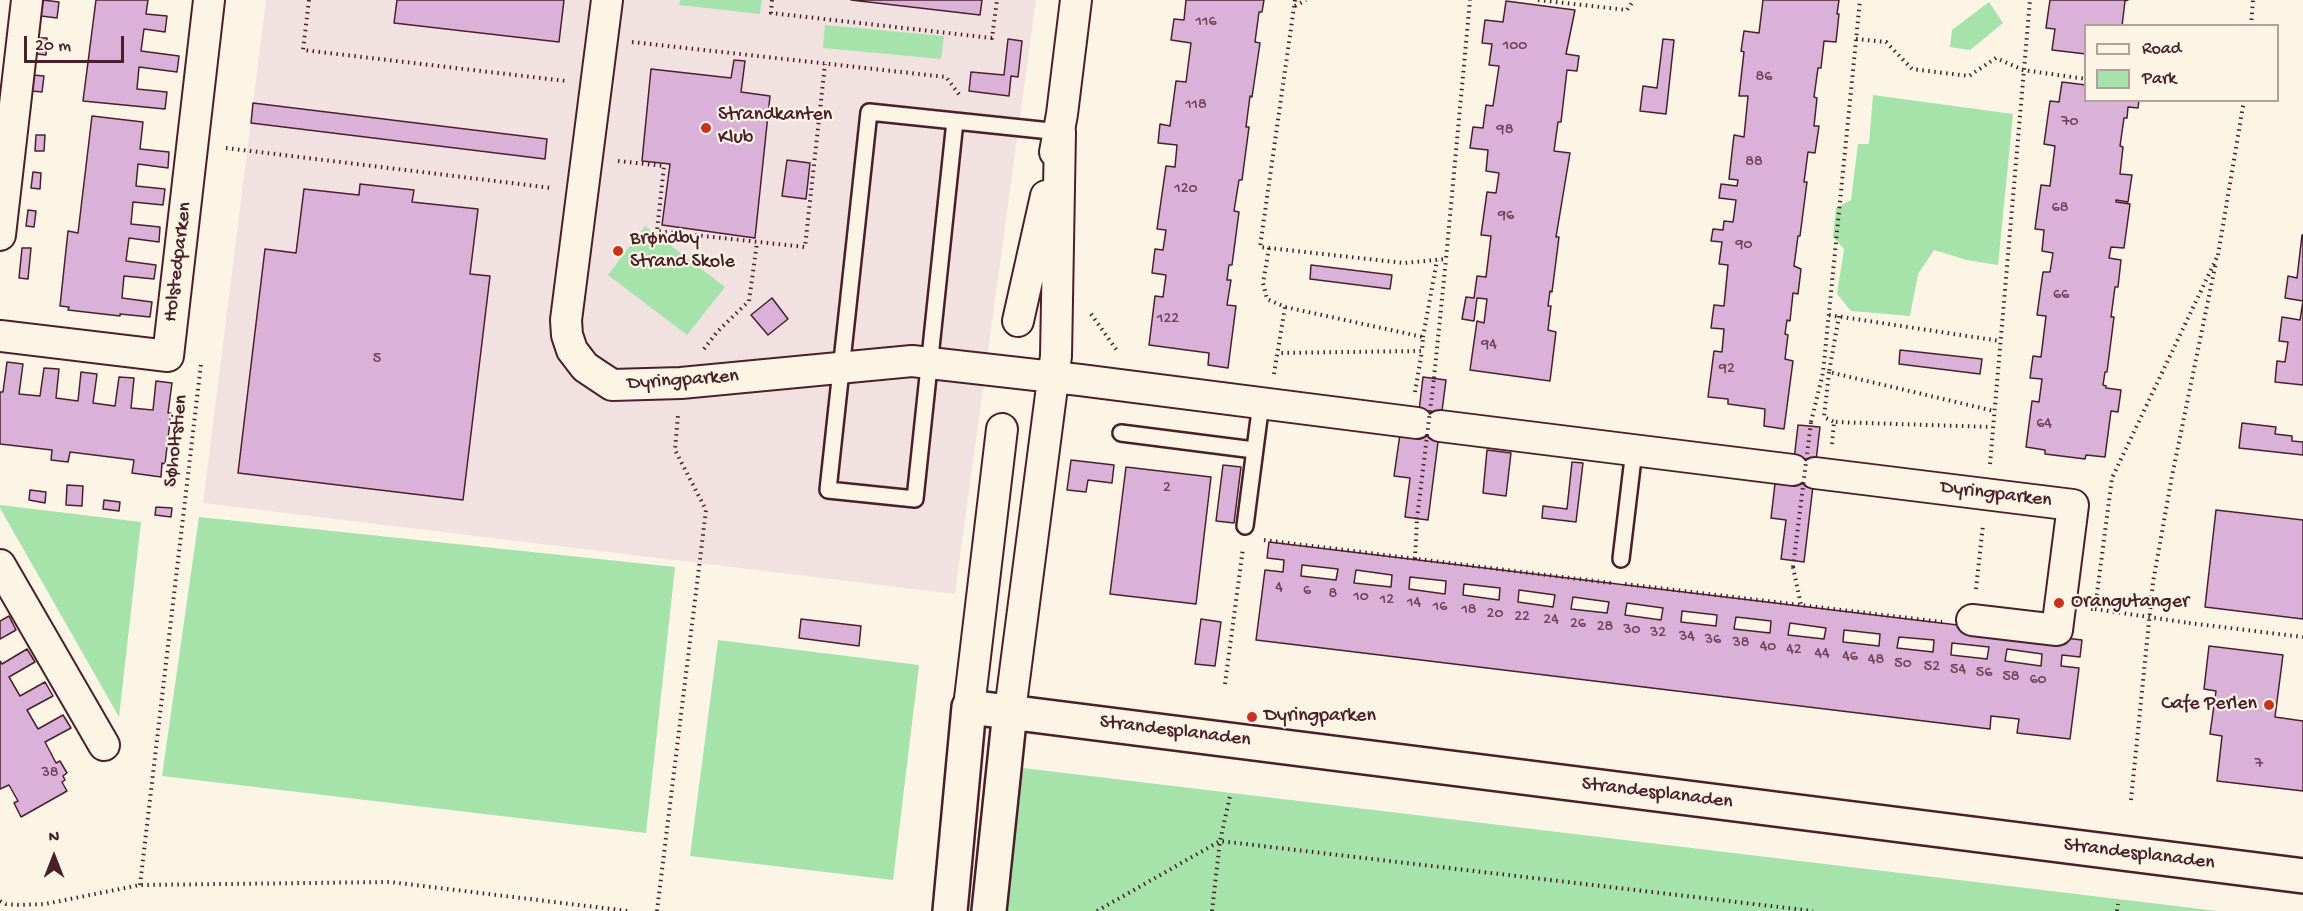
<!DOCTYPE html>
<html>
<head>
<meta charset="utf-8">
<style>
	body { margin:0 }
	#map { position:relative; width:2303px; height:911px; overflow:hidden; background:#fcf5e5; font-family:"Gochi Hand",sans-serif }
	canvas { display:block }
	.legend { position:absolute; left:2084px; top:24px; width:195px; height:78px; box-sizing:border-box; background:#fcf5e5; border:2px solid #b59f9b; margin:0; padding:8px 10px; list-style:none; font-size:18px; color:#4a1f2b }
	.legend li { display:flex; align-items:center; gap:12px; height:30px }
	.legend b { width:30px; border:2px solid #b59f9b }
	.north { position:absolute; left:24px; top:827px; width:60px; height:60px; -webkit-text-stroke:4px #fcf5e5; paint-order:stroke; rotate:0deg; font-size:16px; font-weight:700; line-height:24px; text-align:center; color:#4a1f2b }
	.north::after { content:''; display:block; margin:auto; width:21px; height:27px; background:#4a1f2b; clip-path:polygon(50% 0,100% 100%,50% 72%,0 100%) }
	.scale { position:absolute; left:24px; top:36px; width:100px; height:27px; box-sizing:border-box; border:3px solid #4a1f2b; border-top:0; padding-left:8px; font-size:18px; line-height:21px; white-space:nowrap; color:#4a1f2b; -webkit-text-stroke:4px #fcf5e5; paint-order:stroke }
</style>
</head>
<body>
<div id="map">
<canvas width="2303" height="911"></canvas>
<ul class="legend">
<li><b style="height:8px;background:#fcf5e5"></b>Road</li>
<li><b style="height:16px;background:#a5e3aa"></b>Park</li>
</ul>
<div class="north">N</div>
<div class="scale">20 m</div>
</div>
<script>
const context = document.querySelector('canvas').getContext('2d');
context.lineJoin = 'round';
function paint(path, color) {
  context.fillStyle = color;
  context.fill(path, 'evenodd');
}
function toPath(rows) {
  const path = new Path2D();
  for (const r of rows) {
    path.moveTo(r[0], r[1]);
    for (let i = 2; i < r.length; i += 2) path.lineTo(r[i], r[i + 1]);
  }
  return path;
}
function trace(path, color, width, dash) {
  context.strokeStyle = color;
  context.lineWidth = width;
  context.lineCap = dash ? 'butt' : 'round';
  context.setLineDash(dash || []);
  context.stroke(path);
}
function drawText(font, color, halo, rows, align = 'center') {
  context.font = font + ' "Gochi Hand",sans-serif';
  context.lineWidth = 4.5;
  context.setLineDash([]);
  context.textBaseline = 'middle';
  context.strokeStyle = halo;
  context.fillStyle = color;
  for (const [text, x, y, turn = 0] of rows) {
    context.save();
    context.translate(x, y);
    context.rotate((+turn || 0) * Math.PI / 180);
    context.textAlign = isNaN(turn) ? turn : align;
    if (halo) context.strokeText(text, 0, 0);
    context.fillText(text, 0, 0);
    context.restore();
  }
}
paint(toPath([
	[266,0,1036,0,955,594,203,503]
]), '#f2e1e1');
paint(toPath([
	[680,0,762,0,760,14,679,5],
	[1989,2,2003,23,1970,50,1950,47,1952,30],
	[825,25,944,36,941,59,823,48],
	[1873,95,2013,114,1998,265,1967,260,1934,250,1918,274,1910,316,1851,311,1837,294,1844,249,1833,237,1836,208,1851,200,1858,144,1869,144],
	[645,226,725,287,687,335,608,275],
	[0,505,141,522,119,717,0,508],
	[199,517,675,567,646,833,162,776],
	[718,640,919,665,893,880,690,856],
	[1023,768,2218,911,1003,911]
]), '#a5e3aa');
const building = toPath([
	[43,0,59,2,57,18,41,16,43,0],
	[96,0,148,0,146,14,167,16,165,32,144,29,141,51,179,56,177,72,139,67,137,89,167,92,165,109,83,101,96,0],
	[397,0,564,0,559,42,394,23,397,0],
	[851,0,982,0,980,15,851,0],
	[1186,0,1264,0,1262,12,1259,12,1255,42,1260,43,1252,97,1250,96,1246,127,1249,127,1242,180,1239,180,1234,211,1239,212,1232,265,1229,265,1227,280,1231,280,1227,305,1236,306,1228,368,1208,365,1209,353,1149,345,1155,296,1163,297,1166,275,1152,273,1155,249,1163,250,1166,230,1157,229,1166,166,1175,167,1177,145,1158,143,1160,124,1170,126,1176,81,1186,82,1191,43,1171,40,1174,19,1184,20,1186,0],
	[1763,0,1839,0,1837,14,1839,14,1836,42,1824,41,1821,68,1818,68,1814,97,1817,98,1814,126,1819,126,1815,153,1808,152,1804,182,1807,182,1800,236,1798,236,1794,266,1801,269,1798,294,1793,293,1790,321,1787,320,1785,334,1788,335,1785,359,1793,361,1784,429,1764,426,1765,409,1728,404,1728,399,1708,397,1714,351,1722,352,1724,329,1711,328,1714,305,1724,306,1728,265,1719,264,1722,242,1711,241,1713,229,1723,230,1724,221,1733,222,1736,200,1719,198,1721,184,1737,186,1738,180,1729,179,1734,135,1744,137,1748,96,1739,96,1744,52,1741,51,1744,31,1759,33,1763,0],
	[2050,0,2128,0,2125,1,2122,26,2086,26,2086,54,2052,50,2055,29,2046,28,2050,0],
	[1506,1,1575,10,1566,54,1579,56,1577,71,1567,70,1561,122,1558,122,1554,151,1570,153,1556,237,1559,237,1552,292,1550,291,1548,306,1551,306,1548,330,1556,332,1550,381,1470,370,1477,321,1484,323,1487,299,1477,298,1474,321,1462,319,1466,297,1474,298,1477,276,1486,277,1491,236,1481,235,1487,192,1496,193,1499,173,1486,171,1488,150,1470,148,1473,127,1483,128,1486,105,1493,106,1499,66,1489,65,1492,44,1482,43,1485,20,1503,22,1506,1],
	[38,38,47,38,46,55,37,54,38,38],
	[1008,39,1022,41,1018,77,1011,76,1009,96,969,91,971,72,1004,75,1008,39],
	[1663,39,1674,40,1666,114,1640,111,1643,86,1657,88,1663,39],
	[734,60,745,61,741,92,770,96,755,238,662,225,670,164,642,161,651,69,731,78,734,60],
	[33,75,44,76,42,92,32,91,33,75],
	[2062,82,2086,85,2086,100,2139,100,2138,108,2128,107,2127,118,2124,118,2120,146,2123,147,2120,174,2132,175,2128,202,2116,200,2116,202,2130,204,2124,248,2111,247,2109,258,2121,260,2118,287,2115,287,2111,317,2114,317,2107,372,2105,372,2103,385,2106,386,2106,388,2121,390,2118,412,2111,411,2105,457,2086,455,2085,459,2045,454,2045,450,2026,447,2032,401,2039,402,2042,379,2030,378,2033,356,2041,357,2046,316,2037,315,2043,272,2050,272,2053,253,2042,251,2044,230,2035,229,2041,185,2050,186,2055,146,2044,144,2050,101,2059,102,2062,82],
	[253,103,547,139,545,159,251,123,253,103],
	[92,116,143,122,140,149,169,152,168,168,138,164,136,186,165,189,163,205,133,202,131,224,160,227,159,242,129,238,126,261,156,265,154,279,124,276,122,298,152,302,150,317,120,314,120,316,68,310,69,307,60,306,68,231,78,233,92,116],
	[36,135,45,135,44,151,35,151,36,135],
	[787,160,810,163,806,199,782,196,787,160],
	[33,172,41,173,40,189,31,188,33,172],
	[360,184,414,190,412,202,478,209,470,274,490,276,463,500,238,473,265,249,296,253,304,189,359,195,360,184],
	[28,210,36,211,34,227,26,226,28,210],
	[2302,235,2303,235,2303,385,2275,382,2277,361,2285,362,2288,342,2279,341,2282,317,2300,320,2303,301,2285,298,2288,276,2297,278,2302,235],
	[22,248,31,248,28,279,19,278,22,248],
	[1311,265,1392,275,1390,289,1310,279,1311,265],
	[772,298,788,319,768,335,751,315,772,298],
	[1900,350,1982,359,1980,374,1899,364,1900,350],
	[7,362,23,364,19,394,40,396,44,368,59,369,56,398,78,401,81,372,97,374,93,403,115,406,119,377,134,378,131,408,153,410,156,381,172,383,168,413,171,413,165,464,162,463,161,477,132,473,134,460,70,452,68,462,51,460,52,450,0,444,0,392,3,392,7,362],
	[1423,377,1446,380,1428,520,1405,517,1410,478,1394,476,1400,434,1416,436,1423,377],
	[2242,423,2276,427,2275,434,2292,436,2292,441,2303,442,2303,455,2239,448,2242,423],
	[1798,425,1820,427,1804,562,1781,559,1786,520,1771,518,1776,475,1792,477,1798,425],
	[1487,450,1511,453,1506,496,1483,493,1487,450],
	[1071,460,1114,465,1112,483,1088,480,1086,492,1067,490,1071,460],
	[1572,462,1583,463,1576,522,1542,518,1543,506,1567,509,1572,462],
	[1223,465,1241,467,1234,523,1216,521,1223,465],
	[1126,467,1211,477,1196,604,1110,594,1126,467],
	[67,485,83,486,82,506,66,505,67,485],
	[30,490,46,492,45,503,29,500,30,490],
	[104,500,120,502,119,511,103,509,104,500],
	[156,507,172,508,171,517,155,515,156,507],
	[2216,510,2303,520,2303,619,2205,607,2216,510],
	[1269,542,2082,640,2080,657,2062,655,2061,666,2079,668,2070,739,2017,733,2019,719,1991,716,1990,729,1256,640,1265,570,1283,572,1284,560,1267,558,1269,542],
	[1302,565,1338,569,1336,580,1301,576,1302,565],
	[1356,570,1392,575,1391,587,1354,583,1356,570],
	[1410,577,1446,581,1445,594,1409,589,1410,577],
	[1464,584,1500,588,1499,600,1463,595,1464,584],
	[1519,590,1555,595,1553,607,1518,602,1519,590],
	[1573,597,1609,602,1607,613,1571,609,1573,597],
	[1627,603,1663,608,1661,620,1625,615,1627,603],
	[1682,611,1717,615,1716,626,1681,622,1682,611],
	[1736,617,1771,621,1770,633,1734,629,1736,617],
	[1790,623,1826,628,1824,639,1788,635,1790,623],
	[1844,630,1880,634,1879,646,1843,642,1844,630],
	[1899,637,1934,640,1933,652,1897,648,1899,637],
	[1952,643,1989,647,1987,659,1951,655,1952,643],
	[2007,649,2042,654,2041,666,2005,661,2007,649],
	[9,616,16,630,0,639,0,621,9,616],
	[801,619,861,626,859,646,799,638,801,619],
	[1201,619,1221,622,1215,666,1195,664,1201,619],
	[2209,646,2283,655,2275,717,2303,721,2303,791,2217,781,2222,736,2210,734,2216,691,2204,689,2209,646],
	[27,649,35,662,9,677,20,696,45,682,53,696,27,710,38,729,63,715,71,728,45,742,56,763,60,761,67,773,63,776,65,780,62,782,67,791,21,817,14,803,18,801,9,785,0,789,0,661,2,664,27,649]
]);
paint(building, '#dab1d8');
trace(building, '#4a1f2b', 1.5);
const lane = toPath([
	[955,121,915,499,828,490,869,112,955,121,1060,132],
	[1121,433,1254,450],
	[1245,526,1261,403],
	[1621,559,1634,450]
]);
const street = toPath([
	[607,0,566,320,567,335,572,350,585,367,612,385,681,383,912,361,1080,380,1417,423],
	[1055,152,1062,114,1076,0],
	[0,235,27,0],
	[1018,321,1046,196],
	[0,336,168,356,209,0],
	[1440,426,1793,470],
	[1815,473,2073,505,2057,630,1972,620],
	[0,565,104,745],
	[969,707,1002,429],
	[1010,711,1056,356,1060,132]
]);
const secondary = toPath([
	[950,911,969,707,2303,876],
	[989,911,1010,711]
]);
trace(lane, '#4a1f2b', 20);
trace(street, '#4a1f2b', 34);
trace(secondary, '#4a1f2b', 38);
trace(toPath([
	[309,0,303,50,566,81],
	[772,0,771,13,992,38,997,0],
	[1295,0,1260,247,1404,263,1446,259,1470,0],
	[1538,0,1627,10,1634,0],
	[1295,6,1306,0],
	[2251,26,2253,0],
	[1856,39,1886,42,1912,69,1969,76,1996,58,2023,70,2086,79],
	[632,42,946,77,961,97],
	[226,148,552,188],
	[618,161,664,166,657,231,805,247,825,64],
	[1269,248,1263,283,1267,299,1285,307,1423,337,1422,351,1277,353],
	[2218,255,2244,100],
	[1091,314,1118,352],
	[1829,315,2000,341],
	[1839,316,1829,372,1994,411],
	[1423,337,1437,260],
	[704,349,717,332,749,301,757,243],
	[1829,372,1824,417,1834,422],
	[1274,374,1285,307],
	[1434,378,1446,259],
	[1415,392,1422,351],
	[1811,422,1823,373,1860,0],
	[1832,444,1834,422,1992,427],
	[1990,464,2030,0],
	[1264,540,1611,583],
	[1415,559,1417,519],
	[1793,567,1801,605],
	[1625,584,1942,622],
	[1976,589,1983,525],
	[2091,609,2095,609,2112,478,2218,255],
	[2189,623,2303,637],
	[1225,684,1243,548],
	[2131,800,2153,582,2172,476,2216,262],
	[140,885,201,364],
	[0,901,6,904,19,905,45,904,140,885,390,882,628,911],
	[657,911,706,510,675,450,678,415],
	[1097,911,1220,841,1813,911],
	[1212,911,1220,841,1230,796],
	[2117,911,2118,904]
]), '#4a1f2b', 4, [1.5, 4.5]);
trace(lane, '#fcf5e5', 15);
trace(street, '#fcf5e5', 30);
trace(secondary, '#fcf5e5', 33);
trace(toPath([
	[1417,519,1434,378],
	[1793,567,1811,422],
	[2095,609,2189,623]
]), '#4a1f2b', 4, [1.5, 4.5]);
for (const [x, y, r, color] of [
	[706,128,6,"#c8321e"],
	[618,251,6,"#c8321e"],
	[2059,603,6,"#c8321e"],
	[2269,705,6,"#c8321e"],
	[1252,717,6,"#c8321e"]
]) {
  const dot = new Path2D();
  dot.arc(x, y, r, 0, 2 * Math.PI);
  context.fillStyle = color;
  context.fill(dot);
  trace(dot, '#fcf5e5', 2);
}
drawText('16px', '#6e4456', null, [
	["116",1206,23],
	["100",1515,47],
	["86",1764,78],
	["118",1196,106],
	["70",2070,123],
	["98",1505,131],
	["88",1754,163],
	["120",1186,190],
	["68",2060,209],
	["96",1506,217],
	["90",1744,246],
	["66",2061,296],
	["122",1168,320],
	["94",1489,346],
	["5",377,360],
	["92",1727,370],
	["64",2044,425],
	["2",1167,489],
	["4",1279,589],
	["6",1307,592],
	["8",1333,595],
	["10",1361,598],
	["12",1387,601],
	["14",1414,604],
	["16",1440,608],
	["18",1469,611],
	["20",1495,615],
	["22",1522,618],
	["24",1551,621],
	["26",1578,625],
	["28",1605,628],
	["30",1632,631],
	["32",1658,634],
	["34",1687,638],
	["36",1713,641],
	["38",1741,644],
	["40",1768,648],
	["42",1794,651],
	["44",1822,655],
	["46",1850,658],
	["48",1876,661],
	["50",1903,665],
	["52",1932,668],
	["54",1958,671],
	["56",1984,674],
	["58",2011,678],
	["60",2038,681],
	["7",2259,765],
	["38",50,774]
]);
drawText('20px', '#4a1f2b', '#fcf5e5', [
	["Strandkanten",718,116],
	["Klub",718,139],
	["Brøndby",630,240],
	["Strand Skole",630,263],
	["Orangutanger",2071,603],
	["Cafe Perlen",2257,705,"right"],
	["Dyringparken",1264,717]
], 'left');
drawText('20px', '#4a1f2b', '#fcf5e5', [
	["Holstedparken",179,262,-83],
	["Dyringparken",683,381,-4],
	["Søholtstien",177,441,-83],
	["Dyringparken",1996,495,7],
	["Strandesplanaden",1175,732,7],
	["Strandesplanaden",1657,794,7],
	["Strandesplanaden",2139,855,7]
]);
</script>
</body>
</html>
